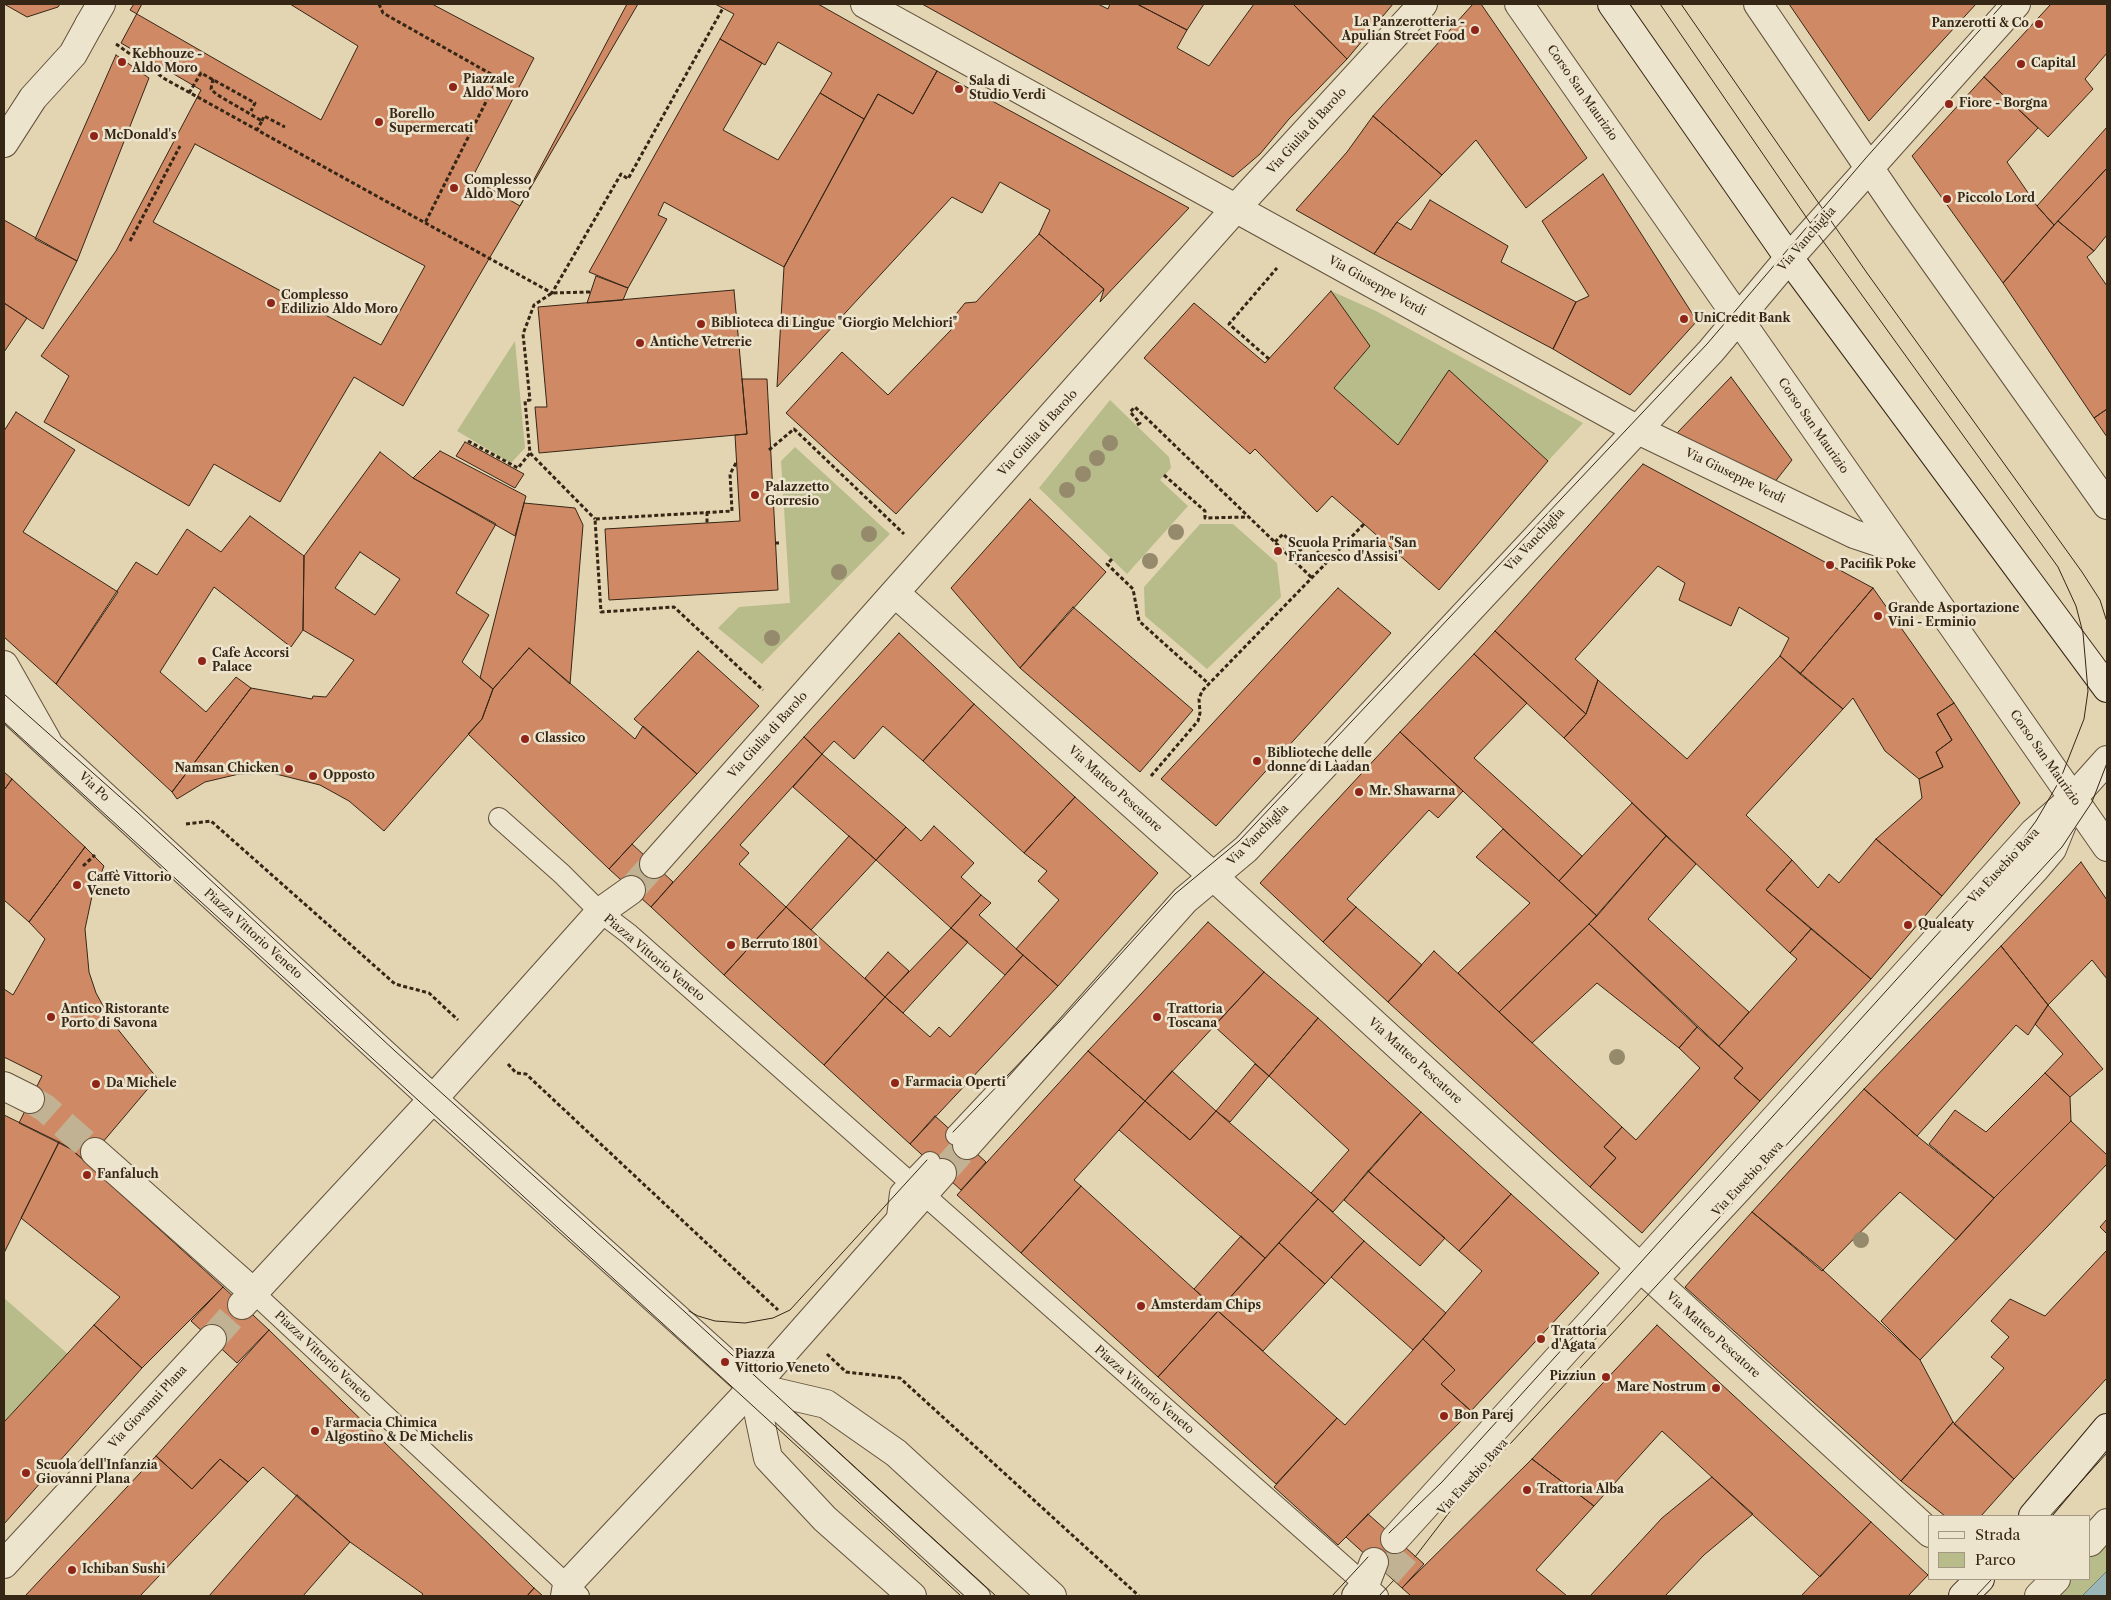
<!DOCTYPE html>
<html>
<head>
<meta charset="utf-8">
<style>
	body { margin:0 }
	#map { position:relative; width:2111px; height:1600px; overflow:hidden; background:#e4d5b2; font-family:"Libre Caslon Text",serif }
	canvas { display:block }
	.frame { position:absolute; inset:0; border:5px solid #362616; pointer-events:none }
	.legend { position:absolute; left:1928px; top:1515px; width:162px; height:65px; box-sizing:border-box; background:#ede4cd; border:1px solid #a49884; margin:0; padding:6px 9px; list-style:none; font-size:15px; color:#362616 }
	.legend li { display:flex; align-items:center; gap:10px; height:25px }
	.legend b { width:25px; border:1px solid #a49884 }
</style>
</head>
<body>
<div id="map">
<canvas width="2111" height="1600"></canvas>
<div class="frame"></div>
<ul class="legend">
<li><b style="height:6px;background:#ede4cd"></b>Strada</li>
<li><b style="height:14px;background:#b7bc8a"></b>Parco</li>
</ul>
</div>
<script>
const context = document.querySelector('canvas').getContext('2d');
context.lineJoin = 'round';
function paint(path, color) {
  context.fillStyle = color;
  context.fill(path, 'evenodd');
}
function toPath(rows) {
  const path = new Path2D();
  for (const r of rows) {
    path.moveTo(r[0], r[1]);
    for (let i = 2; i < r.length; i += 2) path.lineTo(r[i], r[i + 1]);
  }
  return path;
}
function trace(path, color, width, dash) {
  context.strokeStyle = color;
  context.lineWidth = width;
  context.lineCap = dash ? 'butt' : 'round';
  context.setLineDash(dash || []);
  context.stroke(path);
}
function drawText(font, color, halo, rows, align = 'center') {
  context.font = font + ' "Libre Caslon Text",serif';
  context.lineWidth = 5;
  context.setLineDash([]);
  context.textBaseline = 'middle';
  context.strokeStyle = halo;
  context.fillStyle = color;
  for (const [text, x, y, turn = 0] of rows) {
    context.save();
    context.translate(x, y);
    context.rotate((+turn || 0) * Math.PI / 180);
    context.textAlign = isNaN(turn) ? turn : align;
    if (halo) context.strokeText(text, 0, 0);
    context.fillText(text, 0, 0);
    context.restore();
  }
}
paint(toPath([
	[1331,291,1376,311,1583,423,1548,461,1449,371,1398,445,1334,388,1370,346],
	[515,341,525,448,511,463,457,431],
	[1110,400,1169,457,1171,468,1160,480,1188,506,1127,574,1039,488],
	[795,447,890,534,762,664,718,628,739,607,790,603,781,461],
	[1200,524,1233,524,1277,563,1281,597,1207,669,1145,616,1144,587],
	[4,1298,68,1354,4,1422],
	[2107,1523,2107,1596,2036,1596,2053,1579,2090,1579,2090,1541]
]), '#b7bc8a');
const water = toPath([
	[2107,1571,2107,1596,2083,1596,2083,1595,2107,1571]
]);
paint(water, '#9ab6b7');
trace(water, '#727c77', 1);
const building = toPath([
	[4,4,60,4,58,7,27,17,4,4],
	[134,4,290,4,358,46,321,120,130,10,134,4],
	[142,4,638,4,403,406,354,377,280,502,214,464,189,506,44,422,69,376,41,356,116,251,201,90,121,43,142,4],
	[432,4,627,4,520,206,472,178,534,58,432,4],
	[715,4,818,4,937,71,913,114,878,94,864,119,820,93,832,73,778,42,765,65,720,39,734,14,715,4],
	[922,4,1098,4,1108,9,1110,4,1137,4,1187,30,1177,48,1209,66,1254,4,1293,4,1347,59,1289,119,1260,154,1233,177,922,4],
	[1137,4,1204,4,1187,30,1137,4],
	[1293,4,1393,4,1347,59,1293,4],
	[1473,4,1481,4,1587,158,1526,208,1476,140,1442,175,1373,116,1473,4],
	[1789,4,1976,4,1869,121,1789,4],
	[2051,4,2107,4,2107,53,2085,79,2093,89,2048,137,1984,77,2051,4],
	[720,39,762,63,723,130,778,160,820,93,864,119,784,267,664,202,658,215,667,219,628,288,589,272,720,39],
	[116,55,149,78,77,261,35,239,116,55],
	[937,71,1189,208,1100,302,1104,289,1039,234,1050,210,1000,182,982,213,952,197,777,387,784,267,878,94,913,114,937,71],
	[1984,77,2038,128,2007,162,2037,206,2054,225,2003,283,1912,156,1984,77],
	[1373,116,1442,175,1397,222,1374,254,1296,210,1347,152,1373,116],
	[2107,127,2107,168,2054,225,2037,206,2107,127],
	[195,144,425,266,381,345,153,222,195,144],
	[2107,168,2107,235,2094,251,2058,221,2107,168],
	[1603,174,1697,321,1630,395,1553,349,1576,302,1589,296,1542,221,1603,174],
	[1430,200,1508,246,1501,262,1576,302,1553,349,1374,254,1397,222,1411,230,1430,200],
	[4,220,77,261,43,329,4,303,4,220],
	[2058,221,2094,251,2087,257,2107,286,2107,409,2094,418,2003,283,2058,221],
	[1039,234,1104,289,896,514,786,413,842,352,888,395,951,330,952,319,965,303,976,302,1039,234],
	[596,276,628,288,623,300,587,303,596,276],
	[734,290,747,434,539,453,535,407,547,407,538,307,734,290],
	[1331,291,1370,346,1334,388,1398,445,1449,370,1548,461,1439,590,1332,496,1317,512,1255,449,1250,454,1144,358,1194,303,1265,363,1331,291],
	[4,303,27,318,4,352,4,303],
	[1731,377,1792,460,1774,483,1677,433,1731,377],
	[742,379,767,379,778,590,609,600,605,529,740,521,735,435,747,434,742,379],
	[2107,409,2107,437,2094,418,2107,409],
	[16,412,75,450,23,532,118,592,56,684,4,637,4,431,16,412],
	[465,442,524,474,515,488,456,456,465,442],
	[440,451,526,496,515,536,413,478,440,451],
	[380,452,413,478,496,524,456,593,489,615,462,662,493,689,482,719,384,831,349,801,320,785,272,773,239,774,205,782,177,799,172,792,251,688,312,699,313,696,326,697,354,660,303,630,304,556,380,452],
	[360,552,400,579,375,615,335,588,360,552],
	[1643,464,1873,588,1800,674,1780,656,1789,638,1739,607,1731,626,1679,600,1685,583,1658,566,1575,659,1598,680,1586,714,1495,631,1643,464],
	[1030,499,1106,572,1020,668,951,588,1030,499],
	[524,503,575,508,583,525,570,684,529,648,493,689,480,678,524,503],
	[250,516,304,556,303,630,291,647,214,587,160,672,206,712,236,677,251,688,172,792,56,684,136,562,157,575,187,529,221,552,250,516],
	[1338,588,1391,633,1216,826,1161,779,1338,588],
	[1873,588,1954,703,1937,714,1952,740,1936,752,1943,767,1919,779,1885,751,1853,698,1843,709,1800,674,1873,588],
	[1073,607,1193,710,1140,772,1020,668,1073,607],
	[1495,631,1586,714,1564,738,1474,654,1495,631],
	[899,633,974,704,923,761,883,726,854,759,834,741,822,754,804,737,899,633],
	[529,648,635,739,643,726,697,774,609,869,468,734,482,719,493,689,529,648],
	[698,651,759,706,697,774,634,719,698,651],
	[1474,654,1527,703,1474,758,1582,856,1559,881,1400,732,1474,654],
	[1780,656,1843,709,1746,815,1792,860,1766,890,1811,929,1790,953,1564,738,1586,714,1598,680,1687,759,1780,656],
	[1954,703,2020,803,1942,896,1876,839,1922,798,1919,779,1943,767,1936,752,1952,740,1937,714,1954,703],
	[974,704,1075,797,1024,853,923,761,974,704],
	[1400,732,1463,791,1438,818,1429,810,1347,899,1356,907,1323,942,1260,883,1400,732],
	[804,737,822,754,740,845,749,853,739,864,786,907,724,975,651,907,804,737],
	[822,754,906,827,876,860,793,787,822,754],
	[4,772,12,779,4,790,4,772],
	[12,779,85,847,29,922,4,900,4,790,12,779],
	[1075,797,1158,873,1058,986,1016,949,1059,900,1038,881,1047,871,1024,853,1075,797],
	[1632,803,1666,836,1597,916,1559,881,1632,803],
	[934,826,974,863,961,877,981,895,951,928,876,860,906,827,921,841,934,826],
	[1503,829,1597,916,1499,1012,1458,973,1530,903,1476,857,1503,829],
	[849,836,876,860,811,930,786,907,849,836],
	[1666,836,1696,864,1648,919,1749,1012,1719,1046,1589,924,1666,836],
	[1876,839,1942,896,1871,979,1766,890,1792,860,1818,888,1829,874,1839,883,1876,839],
	[632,844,673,882,651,907,609,869,632,844],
	[85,847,104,866,92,896,85,929,89,972,96,993,112,1022,157,1078,86,1162,71,1149,19,1123,42,1076,4,1057,4,989,13,995,45,939,29,922,85,847],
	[2081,862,2107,900,2107,979,2092,960,2048,1005,2001,946,2081,862],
	[981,895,991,903,979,915,1023,955,1005,975,951,928,981,895],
	[786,907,885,997,824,1065,724,975,786,907],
	[1356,907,1422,965,1388,1002,1323,942,1356,907],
	[1208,922,1264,972,1145,1101,1088,1051,1208,922],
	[1589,924,1697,1027,1679,1048,1597,983,1532,1043,1499,1012,1589,924],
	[951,928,968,942,903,1013,885,997,951,928],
	[1811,929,1871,979,1760,1101,1734,1078,1743,1068,1719,1046,1797,959,1790,953,1811,929],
	[2001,946,2048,1005,2028,1035,2016,1025,1917,1136,1864,1089,2001,946],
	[1434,951,1622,1127,1604,1147,1616,1158,1590,1187,1388,1002,1434,951],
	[888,952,909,971,885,997,865,978,888,952],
	[1023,955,1058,986,910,1144,824,1065,885,997,930,1037,939,1027,950,1037,1023,955],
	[1264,972,1318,1018,1269,1076,1214,1026,1264,972],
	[2048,1005,2103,1069,2070,1097,2045,1073,2063,1054,2035,1024,2048,1005],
	[1318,1018,1421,1112,1333,1212,1311,1193,1349,1150,1269,1076,1318,1018],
	[1697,1027,1743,1068,1734,1078,1760,1101,1642,1233,1590,1187,1616,1158,1604,1147,1622,1127,1636,1140,1700,1068,1679,1048,1697,1027],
	[1088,1051,1145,1101,1074,1180,1081,1186,1021,1253,957,1195,1088,1051],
	[1255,1064,1269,1076,1230,1122,1216,1111,1255,1064],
	[1172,1071,1216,1111,1190,1140,1145,1101,1172,1071],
	[2045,1073,2070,1097,2071,1121,1994,1198,1929,1144,1955,1110,1986,1132,2045,1073],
	[1864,1089,1917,1136,1994,1198,1956,1240,1900,1192,1822,1271,1752,1212,1864,1089],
	[1145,1101,1190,1140,1216,1111,1318,1199,1265,1258,1119,1130,1145,1101],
	[1421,1112,1511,1194,1459,1251,1368,1171,1421,1112],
	[4,1115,59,1142,4,1253,4,1115],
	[935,1116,986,1162,961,1190,910,1144,935,1116],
	[2071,1121,2107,1155,2107,1164,1920,1360,1881,1321,1994,1198,2071,1121],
	[59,1142,71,1149,223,1287,142,1368,94,1325,120,1297,21,1218,59,1142],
	[1368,1171,1445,1238,1420,1266,1344,1200,1368,1171],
	[1081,1186,1218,1311,1158,1377,1021,1253,1081,1186],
	[1511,1194,1599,1273,1471,1411,1441,1384,1455,1370,1423,1339,1482,1271,1459,1251,1511,1194],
	[1318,1199,1364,1241,1325,1284,1279,1243,1318,1199],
	[1752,1212,1823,1270,1920,1360,1953,1422,1901,1481,1685,1287,1752,1212],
	[2107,1219,2107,1234,2100,1227,2107,1219],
	[1241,1236,1265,1258,1218,1311,1194,1289,1241,1236],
	[1364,1241,1446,1313,1413,1350,1331,1277,1364,1241],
	[1279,1243,1325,1284,1263,1351,1218,1311,1279,1243],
	[2107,1250,2107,1378,2014,1479,1954,1424,2004,1368,1991,1357,2009,1337,1991,1321,2010,1299,2045,1316,2107,1250],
	[223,1287,269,1330,237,1363,191,1321,223,1287],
	[1218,1311,1337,1418,1276,1484,1158,1377,1218,1311],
	[94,1325,142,1368,4,1524,4,1422,94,1325],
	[1657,1325,1871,1522,1820,1577,1662,1431,1594,1506,1532,1459,1657,1325],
	[269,1330,534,1588,527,1596,421,1596,423,1594,350,1542,263,1467,248,1482,220,1459,192,1489,156,1456,269,1330],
	[1423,1339,1455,1370,1441,1384,1471,1411,1338,1545,1274,1487,1337,1418,1345,1425,1423,1339],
	[1953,1422,2014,1479,1981,1516,1945,1516,1901,1481,1953,1422],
	[156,1456,192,1489,220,1459,248,1482,140,1596,25,1596,156,1456],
	[1532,1459,1594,1506,1536,1570,1567,1596,1411,1596,1402,1588,1532,1459],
	[1712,1477,1753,1514,1704,1555,1665,1596,1590,1596,1662,1518,1712,1477],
	[297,1495,350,1542,303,1596,209,1596,297,1495],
	[1368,1514,1424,1564,1402,1588,1346,1537,1368,1514],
	[1871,1522,1928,1575,1908,1596,1801,1596,1871,1522],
	[534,1588,543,1596,527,1596,534,1588]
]);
paint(building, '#cf8964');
trace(building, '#362616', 1);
trace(toPath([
	[631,890,654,864],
	[30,1099,45,1108,95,1152],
	[212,1339,242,1305],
	[1387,1574,1408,1550]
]), '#c1b293', 28, [28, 14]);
trace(toPath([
	[942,1173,967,1145]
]), '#c1b293', 28, [28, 14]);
const service = toPath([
	[499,818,562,874,600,912,629,934,1378,1596],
	[956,1135,1001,1087],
	[896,1225,900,1193,930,1162],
	[254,1293,579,1596],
	[753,1388,980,1596]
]);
const pedestrian = toPath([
	[865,4,1638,430,1854,534,1899,549],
	[89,25,101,4],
	[2090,1542,2107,1523],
	[2039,1596,2056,1579]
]);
const minor = toPath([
	[1519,4,2107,847],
	[1758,4,1900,213,2107,505],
	[4,143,33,98,73,54,89,25],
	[895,593,1214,877,1930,1533],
	[4,665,47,741],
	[654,864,1236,208,1423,4],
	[4,1086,30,1099],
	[95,1152,254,1293],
	[1659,1274,2035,869,2052,849,2071,802],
	[242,1305,433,1099,600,912,631,890],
	[1395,1539,2034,832,2073,798,2107,760],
	[4,1564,212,1339],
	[565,1596,567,1585,753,1387],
	[1356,1596,1365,1585,1374,1562]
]);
const tertiary = toPath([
	[4,704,433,1099,753,1387,826,1404,896,1453,1052,1596],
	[967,1145,1185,900,1246,849,1711,351,1789,258,2016,4],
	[753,1387,942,1173],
	[753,1387,768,1458,825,1519,912,1596]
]);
const secondary = toPath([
	[1612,4,1789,258,2107,688],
	[2033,1516,2107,1428],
	[1963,1596,1980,1579]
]);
trace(service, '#62523d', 22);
trace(pedestrian, '#62523d', 30);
trace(minor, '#62523d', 30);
trace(tertiary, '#62523d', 30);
trace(secondary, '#362616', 30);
trace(toPath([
	[379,4,383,13,498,78,425,223],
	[116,44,165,79,552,293,621,174,628,179,723,8],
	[213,79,211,89,216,94,262,121,257,130],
	[189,93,201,73,255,103,251,111],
	[262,121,264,116,285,127],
	[130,241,180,146],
	[590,292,552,293,534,305,523,334,530,400,525,401,530,453,595,519],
	[1269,359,1229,324,1277,268],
	[1137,425,1140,423,1130,412,1135,407,1312,578],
	[468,441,518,468,530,453],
	[769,450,794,429,904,534],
	[736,463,730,474,732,511,595,519,601,612,674,607,763,690],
	[1164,475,1205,511,1205,518,1248,517],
	[707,512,707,523],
	[1275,542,1283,534,1311,560,1318,552,1328,562],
	[775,543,779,543],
	[1112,559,1107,564,1133,589,1139,621,1209,684],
	[1151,776,1198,721,1200,713,1199,699,1202,691,1364,524],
	[186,824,211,821,395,984,429,993,458,1020],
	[83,866,95,855],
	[508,1064,516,1073,526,1074,778,1310],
	[827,1354,846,1372,900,1378,1139,1596]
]), '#362616', 3, [4, 2.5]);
trace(service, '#ede4cd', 20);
trace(pedestrian, '#ede4cd', 28);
trace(minor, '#ede4cd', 28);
trace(tertiary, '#ede4cd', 28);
trace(secondary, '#ede4cd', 28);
trace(toPath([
	[1681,4,1867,273,2082,572,2100,600,2107,622],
	[4,694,137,812,395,1051,674,1302,996,1596],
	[4,722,961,1596],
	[953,1132,1060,1021,1175,894,1239,841,1707,344,1865,159,2003,4],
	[689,1311,698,1316,715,1321,745,1323,773,1318,790,1310,927,1160],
	[2050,1516,2107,1453],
	[1389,1533,1442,1482,2019,844,2036,821,2060,780,2084,719,2088,691,2083,633,2076,606,2058,567,1815,230,1660,4],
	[1415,1557,1461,1497,2062,847,2092,802,2107,763],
	[1332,1596,1368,1557],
	[1379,1596,1394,1580],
	[1976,1596,1992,1579]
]), '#362616', 1);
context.fillStyle = '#968a6c';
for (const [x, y] of [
	[1110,443],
	[1097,458],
	[1083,474],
	[1067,490],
	[1176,532],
	[869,534],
	[1150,561],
	[839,572],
	[772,638],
	[1617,1057],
	[1861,1240]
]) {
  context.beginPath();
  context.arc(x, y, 8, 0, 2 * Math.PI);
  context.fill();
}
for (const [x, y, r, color] of [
	[2039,24,5,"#8f2418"],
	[1475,30,5,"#8f2418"],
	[122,62,5,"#8f2418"],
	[2021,64,5,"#8f2418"],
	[453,87,5,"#8f2418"],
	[959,89,5,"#8f2418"],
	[1949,104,5,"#8f2418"],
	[379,122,5,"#8f2418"],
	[94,136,5,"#8f2418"],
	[454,188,5,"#8f2418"],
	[1947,199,5,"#8f2418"],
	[271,303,5,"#8f2418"],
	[1684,319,5,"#8f2418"],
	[701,324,5,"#8f2418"],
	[640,343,5,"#8f2418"],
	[755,495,5,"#8f2418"],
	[1278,551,5,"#8f2418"],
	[1830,565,5,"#8f2418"],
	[1878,616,5,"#8f2418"],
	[202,661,5,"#8f2418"],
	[525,739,5,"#8f2418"],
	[1257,761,5,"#8f2418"],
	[289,769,5,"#8f2418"],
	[313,776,5,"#8f2418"],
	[1359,792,5,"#8f2418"],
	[77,885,5,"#8f2418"],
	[1908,925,5,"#8f2418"],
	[731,945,5,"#8f2418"],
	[51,1017,5,"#8f2418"],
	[1157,1017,5,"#8f2418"],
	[895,1083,5,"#8f2418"],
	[96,1084,5,"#8f2418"],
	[87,1175,5,"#8f2418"],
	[1141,1306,5,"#8f2418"],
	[1541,1339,5,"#8f2418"],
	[725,1362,5,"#8f2418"],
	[1606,1377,5,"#8f2418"],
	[1716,1388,5,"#8f2418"],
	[1444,1416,5,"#8f2418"],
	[315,1431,5,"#8f2418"],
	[26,1473,5,"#8f2418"],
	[1527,1490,5,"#8f2418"],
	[72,1570,5,"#8f2418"]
]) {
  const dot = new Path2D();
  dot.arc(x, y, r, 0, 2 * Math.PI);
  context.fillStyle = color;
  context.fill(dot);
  trace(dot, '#ede4cd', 2);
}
drawText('bold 12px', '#362616', '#ede4cd', [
	["La Panzerotteria -",1465,23,"right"],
	["Apulian Street Food",1465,37,"right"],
	["Panzerotti & Co",2029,24,"right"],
	["Kebhouze -",132,55],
	["Aldo Moro",132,69],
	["Capital",2031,64],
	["Piazzale",463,80],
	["Aldo Moro",463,94],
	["Sala di",969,82],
	["Studio Verdi",969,96],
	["Fiore - Borgna",1959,104],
	["Borello",389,115],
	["Supermercati",389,129],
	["McDonald's",104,136],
	["Complesso",464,181],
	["Aldo Moro",464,195],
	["Piccolo Lord",1957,199],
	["Complesso",281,296],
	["Edilizio Aldo Moro",281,310],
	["UniCredit Bank",1694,319],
	["Biblioteca di Lingue \"Giorgio Melchiori\"",711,324],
	["Antiche Vetrerie",650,343],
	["Palazzetto",765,488],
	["Gorresio",765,502],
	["Scuola Primaria \"San",1288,544],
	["Francesco d'Assisi\"",1288,558],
	["Pacifik Poke",1840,565],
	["Grande Asportazione",1888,609],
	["Vini - Erminio",1888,623],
	["Cafe Accorsi",212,654],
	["Palace",212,668],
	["Classico",535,739],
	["Biblioteche delle",1267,754],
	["donne di Làadan",1267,768],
	["Namsan Chicken",279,769,"right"],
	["Opposto",323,776],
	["Mr. Shawarna",1369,792],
	["Caffè Vittorio",87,878],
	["Veneto",87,892],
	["Qualeaty",1918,925],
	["Berruto 1801",741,945],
	["Antico Ristorante",61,1010],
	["Porto di Savona",61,1024],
	["Trattoria",1167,1010],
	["Toscana",1167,1024],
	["Farmacia Operti",905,1083],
	["Da Michele",106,1084],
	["Fanfaluch",97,1175],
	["Amsterdam Chips",1151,1306],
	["Trattoria",1551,1332],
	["d'Agata",1551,1346],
	["Piazza",735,1355],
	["Vittorio Veneto",735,1369],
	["Pizziun",1596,1377,"right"],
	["Mare Nostrum",1706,1388,"right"],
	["Bon Parej",1454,1416],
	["Farmacia Chimica",325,1424],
	["Algostino & De Michelis",325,1438],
	["Scuola dell'Infanzia",36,1466],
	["Giovanni Plana",36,1480],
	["Trattoria Alba",1537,1490],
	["Ichiban Sushi",82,1570]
], 'left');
drawText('12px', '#362616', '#ede4cd', [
	["Corso San Maurizio",1582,93,55],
	["Via Giulia di Barolo",1307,131,-48],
	["Via Vanchiglia",1807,239,-49],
	["Via Giuseppe Verdi",1377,286,29],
	["Corso San Maurizio",1813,426,55],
	["Via Giulia di Barolo",1038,433,-48],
	["Via Giuseppe Verdi",1735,476,26],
	["Via Vanchiglia",1535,540,-47],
	["Via Giulia di Barolo",768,735,-48],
	["Corso San Maurizio",2045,758,55],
	["Via Po",94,787,43],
	["Via Matteo Pescatore",1115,789,42],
	["Via Vanchiglia",1258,835,-45],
	["Via Eusebio Bava",2004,866,-47],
	["Piazza Vittorio Veneto",253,934,42],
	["Piazza Vittorio Veneto",654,958,40],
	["Via Matteo Pescatore",1415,1061,42],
	["Via Eusebio Bava",1748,1179,-47],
	["Via Matteo Pescatore",1713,1335,42],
	["Piazza Vittorio Veneto",323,1357,43],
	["Piazza Vittorio Veneto",1144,1390,41],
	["Via Giovanni Plana",148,1407,-47],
	["Via Eusebio Bava",1473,1477,-48]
]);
</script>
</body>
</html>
